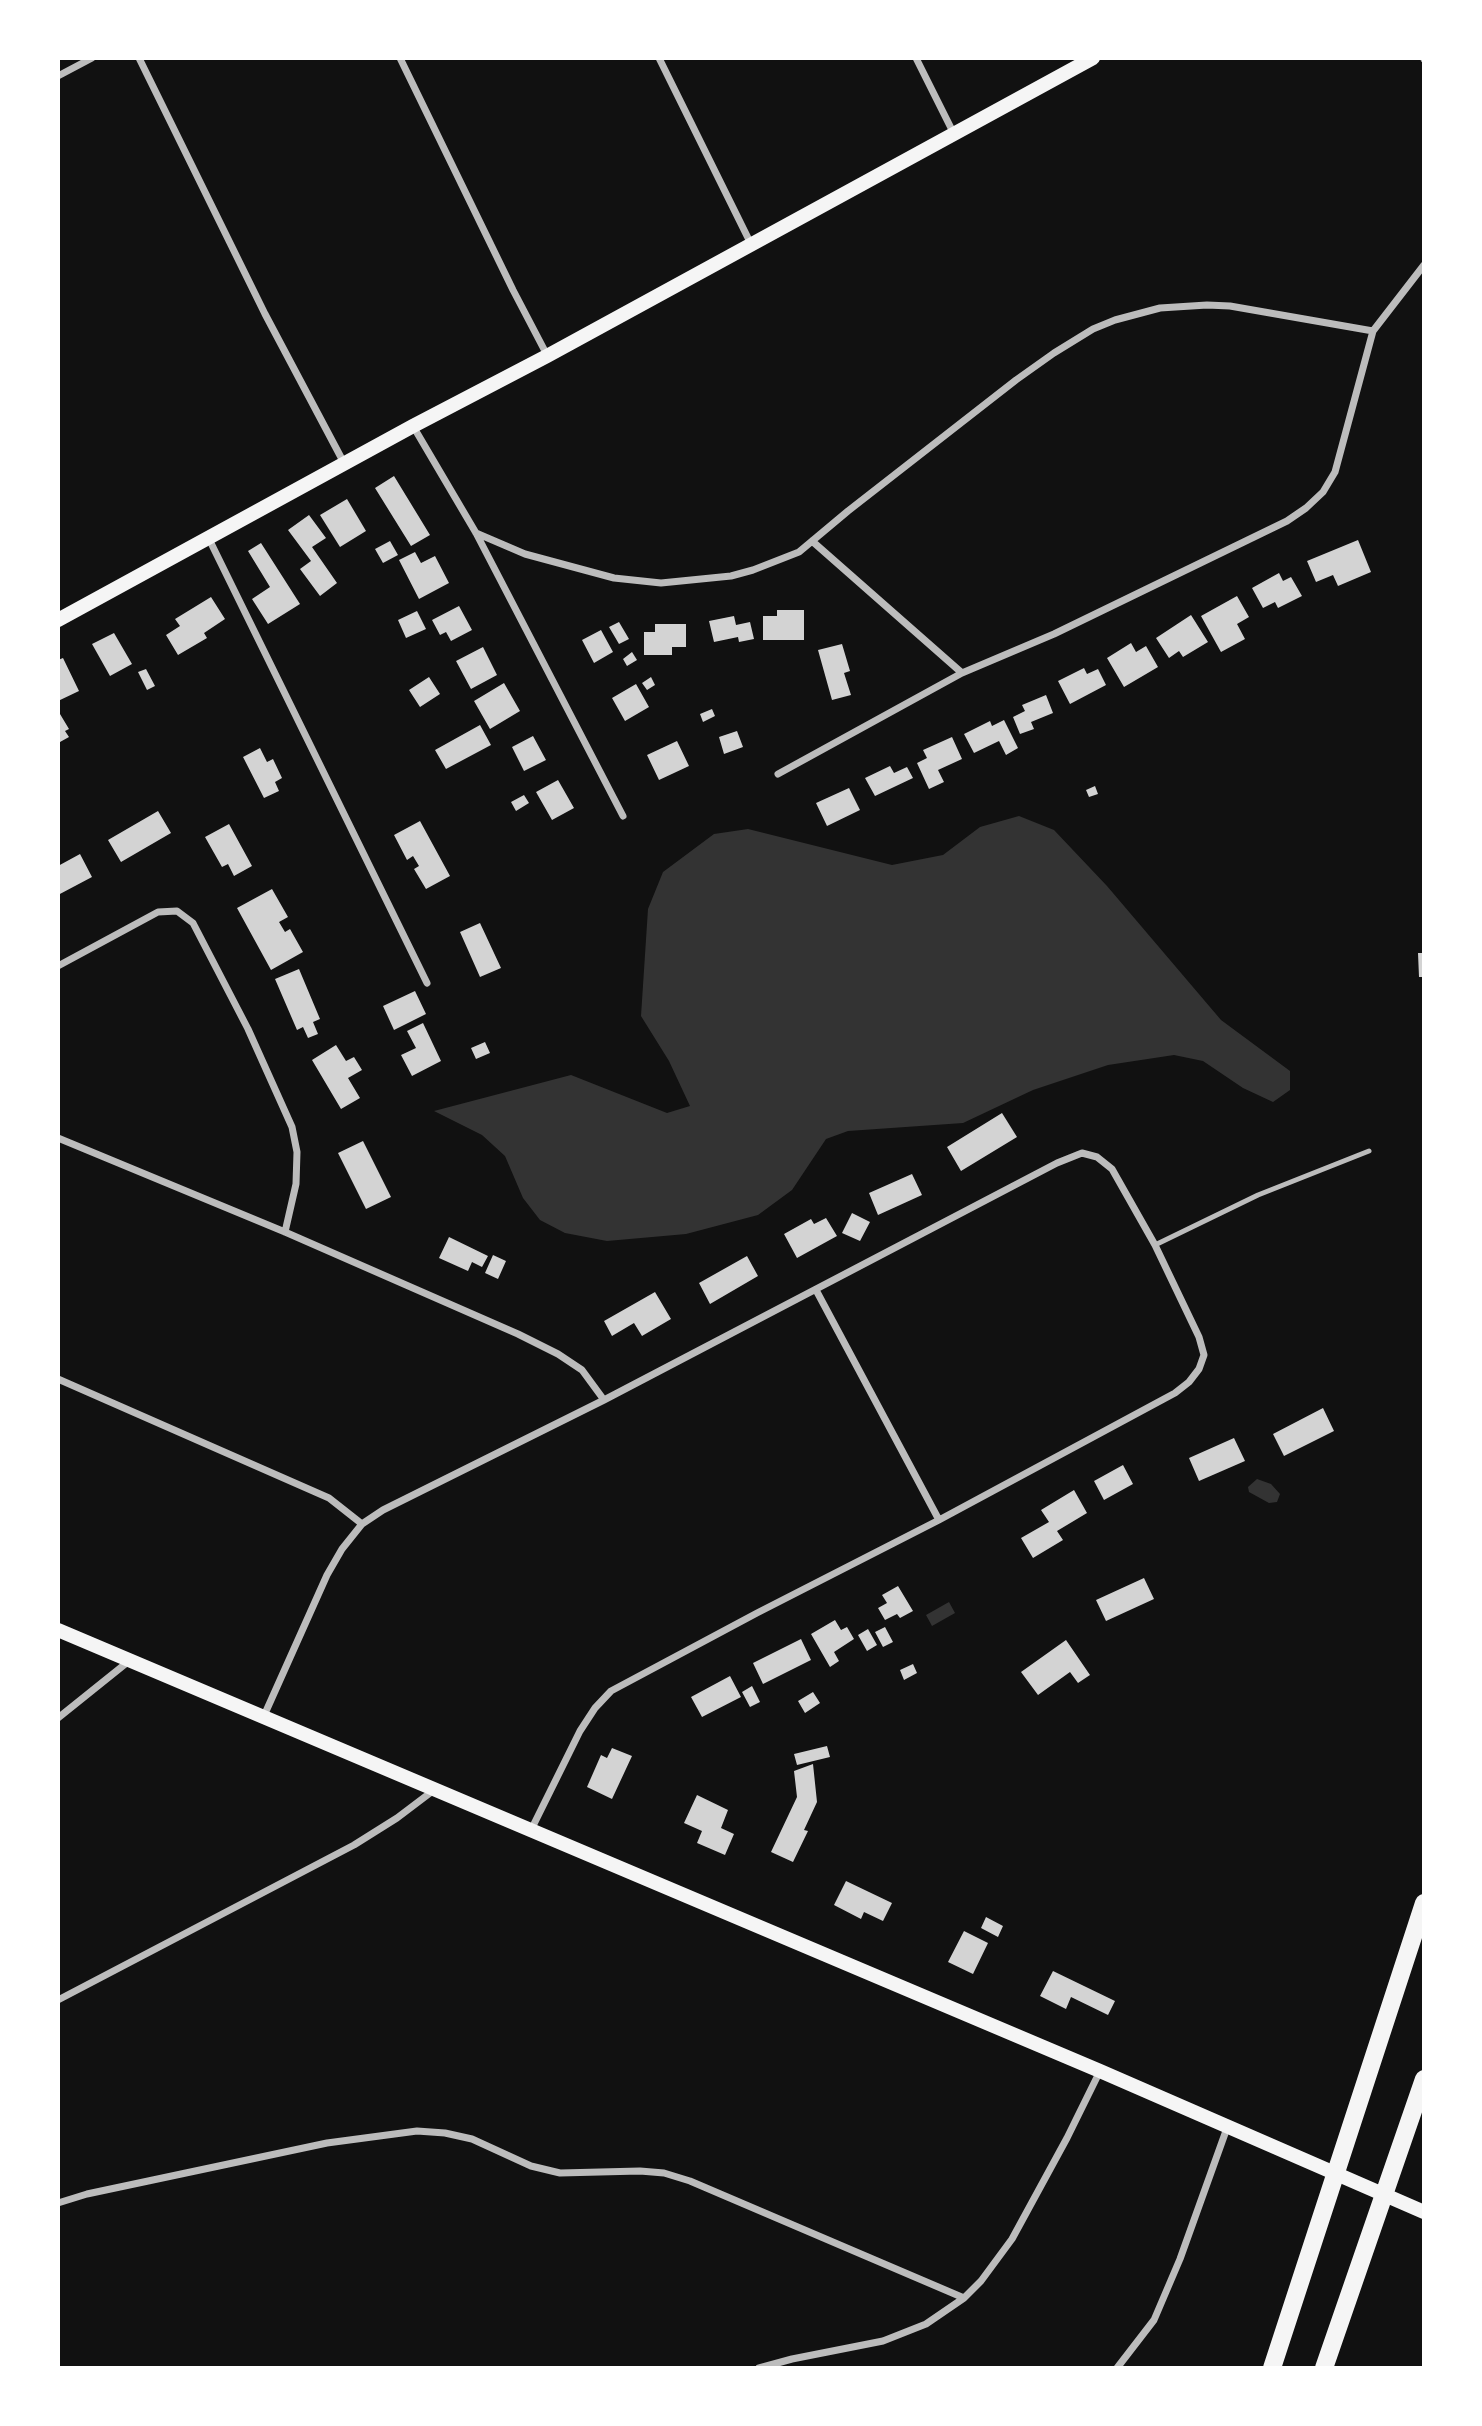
<!DOCTYPE html>
<html>
<head>
<meta charset="utf-8">
<style>
	body { margin:0 }
	#map { position:relative; width:1482px; height:2426px; overflow:hidden; background:#111; font-family:Raleway,sans-serif }
	canvas { display:block }
	.frame { position:absolute; inset:0; border:60px solid #fff; pointer-events:none }
</style>
</head>
<body>
<div id="map">
<canvas width="1482" height="2426"></canvas>
<div class="frame"></div>
</div>
<script>
const context = document.querySelector('canvas').getContext('2d');
context.lineJoin = 'round';
function paint(path, color) {
  context.fillStyle = color;
  context.fill(path, 'evenodd');
}
function toPath(rows) {
  const path = new Path2D();
  for (const r of rows) {
    path.moveTo(r[0], r[1]);
    for (let i = 2; i < r.length; i += 2) path.lineTo(r[i], r[i + 1]);
  }
  return path;
}
function trace(path, color, width, dash) {
  context.strokeStyle = color;
  context.lineWidth = width;
  context.lineCap = dash ? 'butt' : 'round';
  context.setLineDash(dash || []);
  context.stroke(path);
}
paint(toPath([
	[1019,816,1054,830,1107,886,1221,1020,1290,1071,1290,1090,1273,1102,1243,1088,1203,1061,1174,1055,1108,1065,1033,1090,963,1123,848,1131,826,1139,792,1190,758,1215,686,1234,607,1241,565,1233,540,1220,523,1198,505,1156,482,1135,434,1111,571,1075,667,1113,690,1106,669,1061,641,1016,648,909,663,872,714,834,748,829,892,865,943,855,980,827],
	[1257,1479,1271,1484,1280,1494,1277,1502,1269,1503,1249,1492,1248,1487],
	[949,1602,955,1613,932,1626,926,1615]
]), '#333');
paint(toPath([
	[394,476,430,535,411,546,375,488],
	[347,499,366,531,340,547,320,515],
	[309,515,326,538,312,547,337,583,320,596,300,569,311,561,288,530],
	[1358,540,1371,572,1338,586,1333,575,1316,582,1307,561],
	[390,541,398,555,383,563,375,549],
	[261,543,300,604,268,624,252,599,270,587,248,551],
	[415,552,421,563,435,556,449,583,419,599,399,560],
	[1279,573,1283,581,1291,577,1302,596,1278,608,1275,602,1263,608,1252,588],
	[1237,596,1249,617,1237,624,1245,639,1221,652,1201,616],
	[211,597,225,619,204,633,207,638,178,655,166,635,180,626,175,619],
	[459,606,472,630,451,641,446,632,440,635,432,620],
	[777,610,804,610,804,640,763,640,763,616,777,616],
	[417,611,426,629,406,638,398,620],
	[1191,615,1208,642,1183,657,1179,651,1169,658,1156,638],
	[734,616,736,625,750,622,754,639,739,642,738,637,714,642,709,621],
	[619,622,629,639,619,644,609,627],
	[655,624,686,624,686,647,672,647,672,655,644,655,644,632,655,632],
	[601,630,613,652,594,663,582,640],
	[114,633,132,664,110,676,92,644],
	[1131,643,1136,652,1146,646,1158,667,1124,687,1107,658],
	[842,644,850,671,844,673,851,695,832,700,818,650],
	[483,647,497,675,471,689,456,661],
	[632,652,637,660,627,666,623,659],
	[63,658,79,691,58,701,58,660],
	[1084,668,1087,674,1098,669,1106,685,1070,704,1058,681],
	[146,669,155,686,147,690,138,672],
	[429,677,440,694,420,707,409,690],
	[651,677,655,685,647,690,642,683],
	[504,683,520,711,490,729,474,701],
	[636,684,649,707,625,721,612,698],
	[1046,695,1053,713,1031,722,1034,729,1020,734,1013,717,1025,711,1022,705],
	[712,709,715,716,703,722,700,714],
	[60,714,69,729,65,731,69,737,60,742,58,738,58,716],
	[1004,720,1018,748,1006,755,999,741,974,753,964,734,990,721,992,726],
	[480,725,491,745,446,769,435,750],
	[737,731,743,747,724,754,719,737],
	[533,736,546,760,524,771,512,747],
	[952,737,962,759,938,770,944,782,929,789,917,763,927,758,923,750],
	[677,741,689,766,659,780,647,755],
	[260,748,267,762,273,759,282,778,275,782,279,791,264,798,243,757],
	[890,766,894,773,907,767,913,778,875,796,865,778],
	[558,780,574,808,552,820,536,792],
	[1095,786,1098,794,1089,797,1086,790],
	[849,788,860,810,827,826,816,803],
	[524,795,529,803,516,811,511,802],
	[158,811,171,833,121,862,108,840],
	[420,821,450,876,426,889,414,869,419,866,413,856,407,860,394,835],
	[229,824,252,866,234,876,228,864,222,867,205,837],
	[80,854,92,877,58,895,58,866],
	[272,889,288,917,279,922,285,932,290,929,303,952,271,970,237,908],
	[480,923,501,968,480,977,460,932],
	[1418,953,1424,953,1424,977,1419,977],
	[299,969,320,1019,313,1022,318,1034,308,1038,303,1027,297,1030,275,979],
	[415,991,426,1014,394,1030,383,1006],
	[423,1023,441,1061,412,1076,401,1055,416,1048,407,1031],
	[485,1042,490,1053,476,1059,471,1048],
	[336,1045,346,1061,354,1057,362,1070,348,1078,360,1098,341,1109,312,1060],
	[1002,1113,1017,1137,961,1171,947,1147],
	[363,1141,391,1197,366,1209,338,1153],
	[912,1174,922,1195,878,1215,869,1193],
	[852,1213,870,1222,860,1241,842,1233],
	[826,1218,837,1236,797,1258,784,1234,811,1219,814,1224],
	[449,1237,488,1256,482,1267,472,1262,468,1271,439,1258],
	[493,1255,506,1261,498,1279,485,1273],
	[747,1256,758,1276,710,1304,699,1283],
	[655,1292,671,1319,642,1336,634,1323,612,1336,604,1321],
	[1323,1408,1334,1431,1284,1456,1273,1434],
	[1234,1438,1245,1461,1199,1481,1189,1458],
	[1123,1465,1133,1484,1104,1500,1094,1481],
	[1074,1490,1087,1513,1057,1531,1063,1540,1033,1558,1021,1538,1049,1522,1041,1510],
	[1144,1578,1154,1599,1106,1621,1096,1600],
	[898,1586,913,1611,900,1618,897,1614,885,1620,878,1608,887,1603,882,1595],
	[835,1620,841,1630,847,1627,854,1639,834,1652,839,1661,830,1667,811,1634],
	[885,1627,893,1642,883,1647,875,1632],
	[868,1629,877,1645,867,1651,858,1635],
	[801,1639,811,1660,763,1684,753,1663],
	[1066,1640,1090,1675,1078,1683,1070,1672,1038,1695,1021,1672],
	[913,1664,917,1673,904,1680,900,1670],
	[730,1676,741,1697,702,1717,691,1697],
	[752,1686,760,1702,750,1707,742,1692],
	[813,1692,820,1703,805,1713,798,1701],
	[827,1746,830,1757,797,1765,794,1754],
	[612,1748,632,1756,612,1799,587,1787,601,1755,607,1758],
	[813,1764,817,1802,804,1830,808,1831,793,1862,771,1852,797,1797,794,1771],
	[697,1795,728,1810,721,1828,734,1834,725,1855,697,1843,702,1831,684,1823],
	[846,1881,892,1903,883,1921,864,1912,861,1919,834,1905],
	[986,1917,1003,1926,998,1937,981,1928],
	[964,1931,988,1943,973,1974,948,1962],
	[1053,1971,1115,2001,1108,2015,1071,1997,1066,2009,1040,1996]
]), '#d3d3d3');
trace(toPath([
	[1155,1245,1258,1195,1369,1151]
]), '#bcbcbc', 5);
trace(toPath([
	[139,58,265,314,344,463],
	[400,58,513,290,547,355],
	[659,58,751,244],
	[916,58,954,134],
	[1424,58,1424,59],
	[58,76,92,58],
	[413,426,476,533,623,816],
	[476,533,525,554,614,578,661,583,731,576,753,570,799,552,848,511,1016,380,1054,353,1093,329,1115,320,1160,308,1207,305,1230,306,1373,331],
	[209,539,427,983],
	[812,541,962,673],
	[778,774,962,673,1054,634,1287,521,1306,508,1323,492,1335,472,1373,331,1424,265],
	[58,966,158,912,177,911,193,923,248,1029,292,1127,297,1152,296,1184,285,1232],
	[58,1138,285,1232,518,1334,558,1354,582,1370,604,1400],
	[816,1290,939,1520],
	[58,1379,329,1498,362,1524],
	[58,1718,129,1661],
	[263,1718,327,1575,342,1549,362,1524,383,1510,604,1400,1057,1163,1082,1153,1097,1157,1112,1169,1155,1245,1199,1337,1204,1355,1199,1369,1189,1382,1175,1393,939,1520,757,1613,611,1691,595,1708,580,1731,531,1830],
	[58,2000,354,1845,397,1818,434,1790],
	[58,2203,87,2194,327,2143,417,2131,445,2133,472,2139,531,2166,560,2173,640,2171,664,2173,690,2181,964,2298],
	[759,2368,792,2359,883,2341,926,2324,964,2298,981,2281,1012,2239,1067,2138,1100,2071],
	[1117,2368,1154,2320,1180,2259,1227,2128]
]), '#bcbcbc', 7);
trace(toPath([
	[58,620,413,426,547,356,1093,58],
	[58,1630,1100,2071,1424,2212]
]), '#f5f5f5', 14);
trace(toPath([
	[1272,2368,1424,1903],
	[1324,2368,1424,2079]
]), '#f5f5f5', 18);
</script>
</body>
</html>
